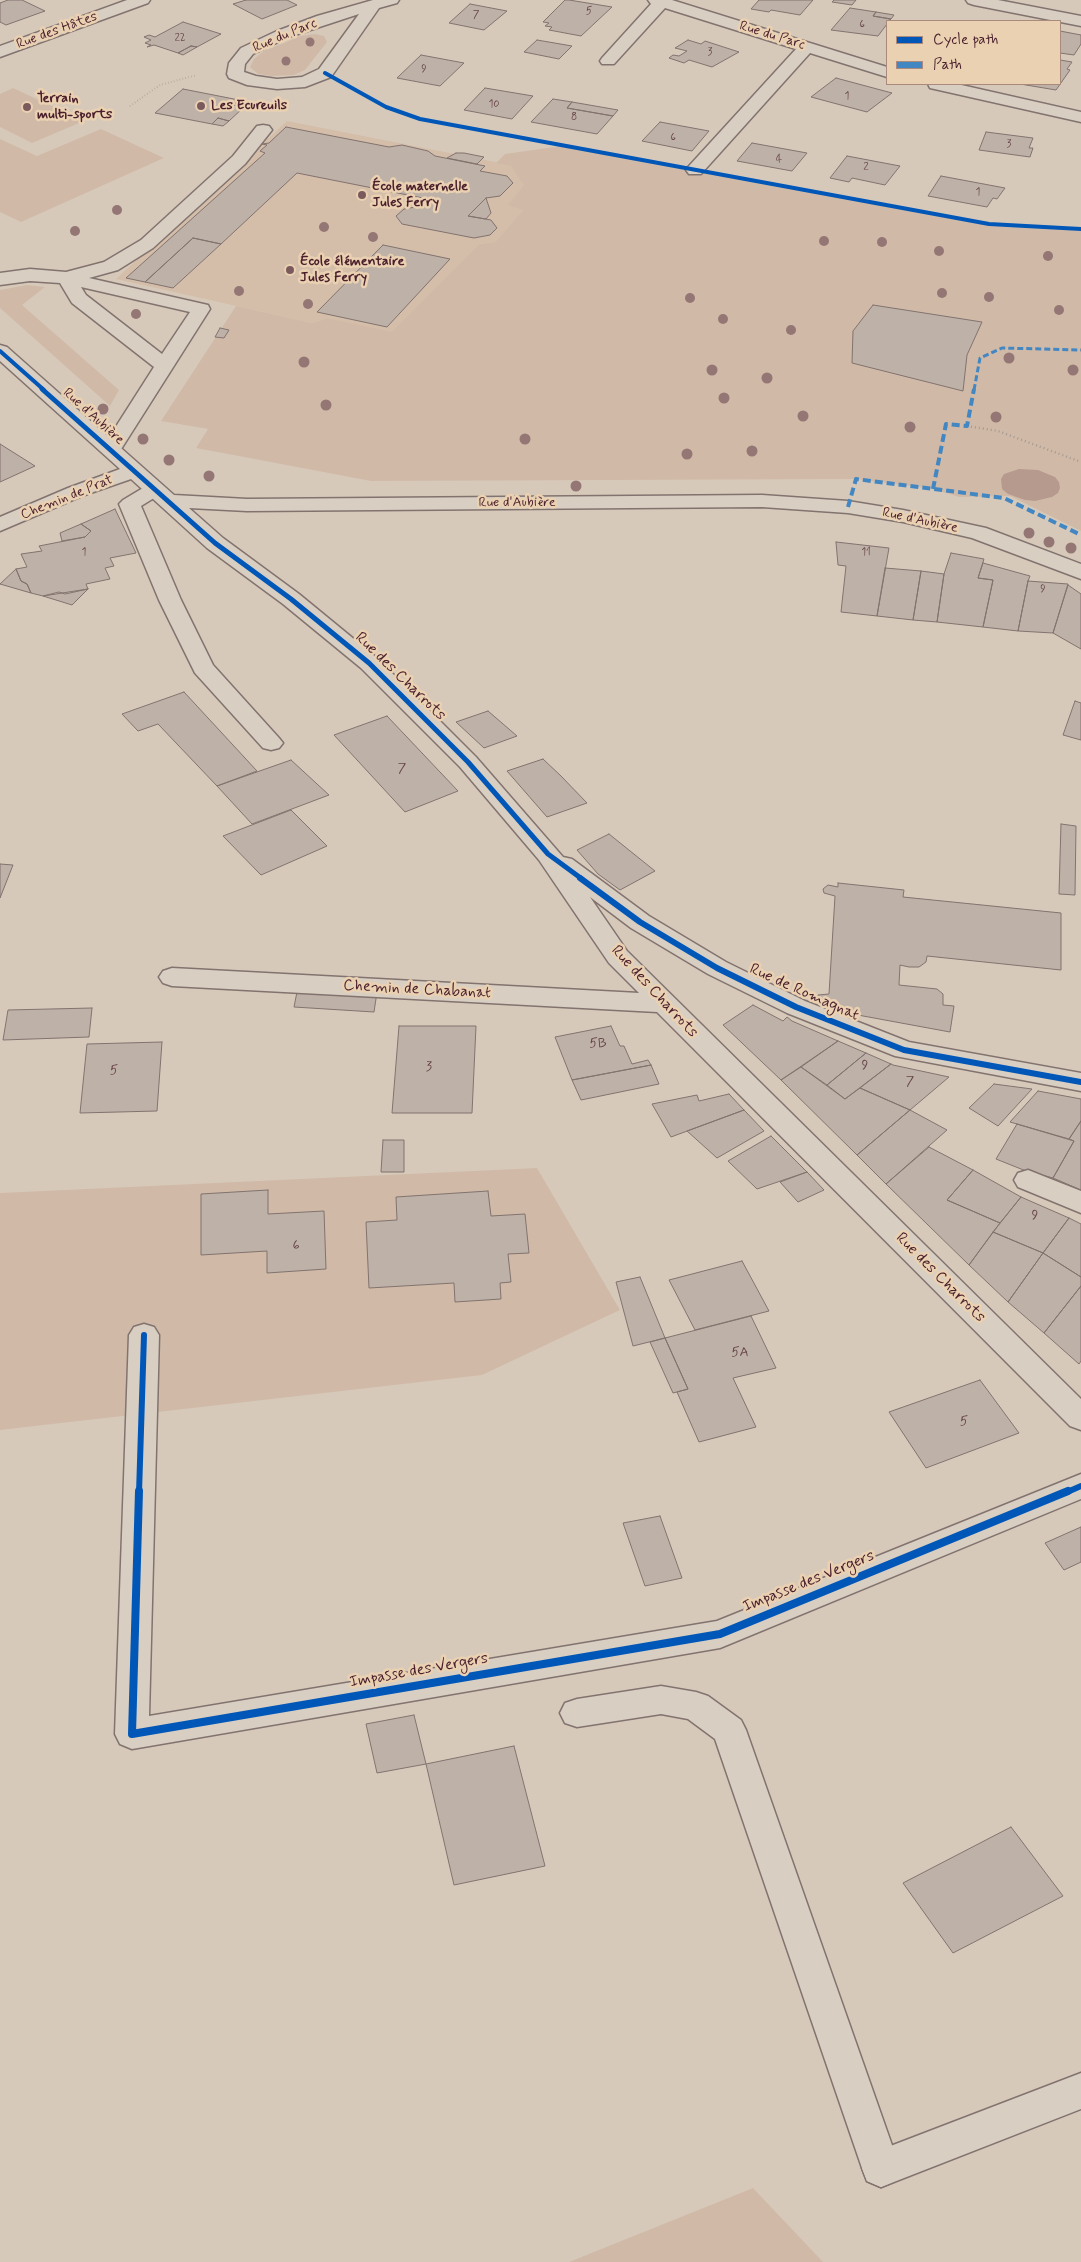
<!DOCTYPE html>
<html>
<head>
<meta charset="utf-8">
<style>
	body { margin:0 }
	#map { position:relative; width:1081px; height:2262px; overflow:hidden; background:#d7c9ba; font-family:Mynerve,sans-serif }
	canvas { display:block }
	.legend { position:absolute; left:886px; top:20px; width:175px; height:65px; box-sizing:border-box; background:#ead1b2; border:1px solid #aa8a7c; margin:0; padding:6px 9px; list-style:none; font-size:15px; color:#4a1f2b }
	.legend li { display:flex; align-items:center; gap:10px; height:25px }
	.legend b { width:25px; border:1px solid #aa8a7c }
</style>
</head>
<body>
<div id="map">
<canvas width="1081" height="2262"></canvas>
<ul class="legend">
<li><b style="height:6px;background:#0057b8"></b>Cycle path</li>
<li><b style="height:6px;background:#4286c2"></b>Path</li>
</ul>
</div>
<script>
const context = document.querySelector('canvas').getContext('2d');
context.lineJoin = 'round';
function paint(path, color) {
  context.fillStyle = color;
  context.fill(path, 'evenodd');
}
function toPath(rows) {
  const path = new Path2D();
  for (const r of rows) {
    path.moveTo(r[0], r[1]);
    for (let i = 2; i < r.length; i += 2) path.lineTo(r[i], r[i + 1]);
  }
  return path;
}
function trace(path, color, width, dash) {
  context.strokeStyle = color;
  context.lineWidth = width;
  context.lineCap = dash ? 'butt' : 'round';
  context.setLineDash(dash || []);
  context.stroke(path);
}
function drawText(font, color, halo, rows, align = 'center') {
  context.font = font + ' Mynerve,sans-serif';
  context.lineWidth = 5;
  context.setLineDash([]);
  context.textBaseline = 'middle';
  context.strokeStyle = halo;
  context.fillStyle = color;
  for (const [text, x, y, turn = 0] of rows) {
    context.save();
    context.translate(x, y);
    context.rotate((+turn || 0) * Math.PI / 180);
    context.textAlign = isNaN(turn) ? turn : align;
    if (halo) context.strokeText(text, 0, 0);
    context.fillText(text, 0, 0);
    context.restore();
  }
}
paint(toPath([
	[287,121,511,165,525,185,509,205,524,209,495,242,479,244,392,333,328,318,312,323,116,279]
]), '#d4beaa');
paint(toPath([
	[315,34,324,36,327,42,305,70,294,75,272,76,258,74,250,67,254,59,264,51,301,36],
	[13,88,84,121,32,143,0,127,0,94],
	[101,129,164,158,21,222,0,212,0,139,37,156],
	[561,146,989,224,1081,229,1081,531,1010,496,959,497,933,489,856,479,371,481,196,448,208,429,161,421,236,306,312,323,328,318,392,332,479,244,495,242,523,210,508,205,524,185,511,166,496,163,505,154],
	[27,285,45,287,22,305,119,390,110,406,0,308,0,290],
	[537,1168,620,1310,482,1375,0,1430,0,1193],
	[753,2188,823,2262,569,2262]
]), '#d0baa7');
paint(toPath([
	[1019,469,1038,470,1055,477,1059,482,1060,488,1058,493,1052,497,1035,501,1025,500,1008,494,1002,489,1001,479,1004,474]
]), '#b59a8d');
const building = toPath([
	[8,0,22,0,45,11,6,25,0,22,0,3,8,0],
	[246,0,287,0,297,5,262,19,233,4,246,0],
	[565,0,569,0,612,7,581,36,549,30,552,27,545,26,549,23,543,22,565,0],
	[759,0,813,0,800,15,771,10,769,12,751,9,759,0],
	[834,0,856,0,852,5,832,2,834,0],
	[470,4,507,11,484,30,449,23,470,4],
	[850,8,876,12,873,16,891,19,887,21,887,24,878,36,831,30,850,8],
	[876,12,894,15,891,19,873,16,876,12],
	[183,22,221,34,197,47,191,46,178,53,154,45,147,47,151,45,145,43,151,40,144,37,149,35,155,37,183,22],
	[1060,31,1081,35,1081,44,1074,55,1060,53,1060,31],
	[537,40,572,46,559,59,524,52,537,40],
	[688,40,701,44,705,41,739,52,712,67,689,60,684,63,669,58,673,55,679,56,687,51,675,48,688,40],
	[191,46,197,47,183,55,178,53,191,46],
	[421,55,464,63,440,86,397,78,421,55],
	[1060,60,1072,62,1067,69,1070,70,1056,90,1020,84,1060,84,1060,60],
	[836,78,892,93,867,112,811,97,836,78],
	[485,88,533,96,512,119,464,110,485,88],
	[183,89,239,100,233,105,244,107,229,121,218,118,212,124,155,113,183,89],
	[553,99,572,102,567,108,613,116,597,134,531,122,553,99],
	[239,100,250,102,244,107,233,105,239,100],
	[572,102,618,110,613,116,567,108,572,102],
	[218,118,229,121,223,126,212,124,218,118],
	[660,122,709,131,692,151,642,141,660,122],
	[286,127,389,147,402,145,428,151,435,156,485,166,480,171,507,176,513,183,500,196,486,198,468,216,491,220,497,228,490,235,474,238,402,224,396,216,404,209,421,206,428,199,297,173,221,244,193,238,145,282,126,278,265,153,260,151,267,145,262,144,269,143,286,127],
	[986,132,1033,138,1029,148,1033,148,1030,157,979,150,986,132],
	[752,143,807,153,792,171,737,161,752,143],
	[456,153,464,153,484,157,477,164,447,158,456,153],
	[847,156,900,166,885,185,852,178,849,182,830,178,847,156],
	[941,176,1005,188,997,199,993,198,987,207,928,196,941,176],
	[486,198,491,213,486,219,468,216,486,198],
	[193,238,221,244,173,288,145,282,193,238],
	[383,245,450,259,387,327,317,312,383,245],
	[873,305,982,322,967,355,963,391,852,363,853,331,873,305],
	[220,328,229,330,224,338,215,337,220,328],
	[0,444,35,466,0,482,0,444],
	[115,509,136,553,110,558,114,566,105,568,110,579,86,584,88,589,43,596,31,593,27,584,21,581,16,569,27,567,21,554,42,551,39,546,85,537,91,531,81,524,115,509],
	[81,524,91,531,85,537,62,541,60,533,81,524],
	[836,542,889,548,877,616,841,612,846,566,838,565,836,542],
	[951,553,984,559,978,578,993,580,983,627,937,622,944,574,951,553],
	[983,563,1030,576,1028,581,1018,631,983,627,993,580,978,578,983,563],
	[885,568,921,571,913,620,877,616,885,568],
	[16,569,21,581,27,584,31,593,0,584,16,569],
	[921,571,944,574,937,622,913,620,921,571],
	[1028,581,1068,584,1053,633,1018,631,1028,581],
	[1068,585,1081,594,1081,649,1053,633,1068,585],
	[88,589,72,605,43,596,59,592,65,594,88,589],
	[184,692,257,771,217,786,158,724,138,731,122,714,184,692],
	[1075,701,1081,703,1081,740,1063,735,1075,701],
	[488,711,517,736,484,748,456,722,488,711],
	[387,716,458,791,405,812,334,735,387,716],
	[543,759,561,776,587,803,547,817,507,771,543,759],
	[291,760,329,795,252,824,217,786,291,760],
	[291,810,327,846,261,875,223,836,291,810],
	[1061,824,1076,826,1075,895,1059,894,1061,824],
	[609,834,655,871,620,890,598,874,577,850,609,834],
	[0,864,13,865,0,898,0,864],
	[838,883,904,890,903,897,1061,913,1061,970,927,956,926,962,919,967,909,967,900,965,899,985,937,989,943,994,943,1005,954,1006,950,1032,836,1011,820,1004,816,999,818,995,829,994,835,896,824,893,823,889,828,885,838,887,838,883],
	[298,987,377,992,374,1012,294,1007,298,987],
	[753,1005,783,1021,787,1017,792,1021,838,1041,781,1080,723,1025,753,1005],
	[92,1008,89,1037,3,1040,8,1010,92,1008],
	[399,1026,476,1026,472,1113,392,1113,399,1026],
	[611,1026,620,1046,624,1046,632,1064,648,1060,651,1065,572,1080,555,1037,611,1026],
	[838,1041,866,1053,827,1085,801,1067,838,1041],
	[162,1042,157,1111,80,1113,87,1044,162,1042],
	[866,1053,891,1064,845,1099,827,1085,866,1053],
	[891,1064,893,1065,949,1077,910,1110,860,1088,891,1064],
	[651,1065,659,1084,581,1100,572,1080,651,1065],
	[801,1067,845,1099,860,1088,910,1110,857,1155,781,1080,801,1067],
	[994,1084,1032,1089,998,1126,969,1108,994,1084],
	[1038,1091,1081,1099,1081,1121,1069,1139,1010,1122,1038,1091],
	[729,1094,744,1110,671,1137,652,1104,697,1095,699,1101,729,1094],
	[744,1110,764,1131,717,1158,687,1131,744,1110],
	[910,1110,947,1130,886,1184,857,1155,910,1110],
	[1081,1121,1081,1190,1053,1178,1074,1141,1069,1139,1081,1121],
	[1017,1124,1074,1141,1053,1178,1026,1171,996,1159,1017,1124],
	[771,1136,807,1172,757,1189,728,1161,771,1136],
	[383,1140,404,1140,404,1172,381,1172,383,1140],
	[929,1147,973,1170,947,1200,1000,1223,969,1265,886,1184,929,1147],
	[973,1170,1021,1197,1000,1223,947,1200,973,1170],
	[807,1172,824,1190,798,1202,780,1182,807,1172],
	[268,1190,268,1214,324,1211,326,1269,267,1273,267,1251,201,1255,201,1194,268,1190],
	[488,1191,491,1216,525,1214,529,1253,508,1254,511,1282,500,1283,501,1299,455,1302,454,1283,369,1288,366,1222,397,1220,396,1197,488,1191],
	[1021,1197,1069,1218,1043,1253,993,1232,1021,1197],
	[1069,1218,1081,1224,1081,1277,1043,1253,1069,1218],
	[993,1232,1043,1253,1008,1302,969,1265,993,1232],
	[1043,1253,1081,1277,1081,1286,1044,1333,1008,1302,1043,1253],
	[742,1261,769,1311,695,1330,669,1280,742,1261],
	[640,1277,665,1338,633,1346,616,1282,640,1277],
	[1081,1286,1081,1361,1079,1364,1044,1333,1081,1286],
	[751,1316,776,1368,733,1378,756,1427,699,1442,677,1392,688,1389,665,1338,751,1316],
	[665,1338,688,1389,673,1393,650,1342,665,1338],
	[980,1380,1019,1433,926,1468,889,1412,980,1380],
	[660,1516,682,1578,645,1586,623,1523,660,1516],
	[1081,1527,1081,1562,1064,1570,1045,1543,1081,1527],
	[414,1715,426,1764,377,1773,366,1724,414,1715],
	[514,1746,545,1866,454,1885,426,1764,514,1746],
	[1011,1827,1063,1896,953,1953,903,1883,1011,1827]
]);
paint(building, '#beb1a7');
trace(building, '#82736f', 1);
const lane = toPath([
	[263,125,269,126,272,130,245,164,153,248,118,270,89,278,208,305,210,309,118,454,111,456,104,454,101,450,154,367,72,303,60,283,30,281,0,285,0,273,30,269,66,272,104,262,141,240,233,156,257,126,263,125],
	[81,287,190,312,162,354,86,295,81,287],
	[155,483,162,485,165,489,162,493,141,506,181,600,213,665,279,738,283,743,279,748,271,750,263,748,195,673,159,600,119,504,123,500,148,485,155,483],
	[661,1686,696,1692,708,1696,741,1720,746,1730,900,2168,895,2181,881,2187,867,2181,862,2168,715,1739,688,1719,661,1714,577,1727,565,1723,560,1713,565,1703,577,1699,661,1686]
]);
const street = toPath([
	[127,0,150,0,148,3,0,57,0,46,127,0],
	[373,0,399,0,397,3,379,8,331,77,305,87,277,89,247,85,229,78,227,74,229,63,241,48,277,31,317,16,373,0],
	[359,14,319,69,302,77,277,79,256,76,244,72,245,64,253,54,289,37,359,14],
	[648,0,672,0,887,67,887,77,810,53,701,174,689,174,686,170,689,166,796,49,665,8,614,64,602,64,600,61,602,58,651,4,648,0],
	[966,0,998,0,1081,16,1081,26,974,5,968,3,966,0],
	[928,84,957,84,1081,112,1081,122,930,88,928,84],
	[0,345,7,347,174,495,247,499,762,495,848,501,903,510,986,528,1081,564,1081,579,972,538,903,522,848,513,762,507,247,511,189,508,223,538,299,594,377,658,476,757,563,857,572,859,649,916,726,962,805,1001,909,1042,1081,1073,1081,1091,895,1056,787,1013,708,974,631,928,590,897,627,951,1081,1399,1081,1430,1070,1426,657,1012,172,986,163,983,159,977,163,971,172,968,639,993,609,963,539,860,460,767,361,668,283,604,207,548,131,479,82,496,0,531,0,517,68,488,120,469,0,361,0,345],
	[1028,1170,1081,1191,1081,1213,1018,1187,1014,1180,1018,1173,1028,1170],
	[144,1324,154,1327,159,1335,149,1716,717,1621,1081,1474,1081,1499,720,1648,132,1749,120,1744,115,1734,129,1335,134,1327,144,1324],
	[1081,2073,1081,2109,881,2187,867,2181,862,2168,867,2155,1081,2073]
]);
trace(lane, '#82736f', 3);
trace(street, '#82736f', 3);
trace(toPath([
	[130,106,160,85,197,75]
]), '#a49992', 2, [0.5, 2.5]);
trace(toPath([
	[967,426,998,431,1081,462]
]), '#a49992', 2.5, [1, 3]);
paint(lane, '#d8cec2');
paint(street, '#d8cec2');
trace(toPath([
	[974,390,980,358,1002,348,1081,350]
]), '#4286c2', 3, [6, 3]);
trace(toPath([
	[933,489,946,424,967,426,974,389],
	[848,507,856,479,1004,498,1081,535]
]), '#4286c2', 4, [8, 4]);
trace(toPath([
	[325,73,386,107,420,119,989,224,1081,229],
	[0,351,44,390]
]), '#0057b8', 4);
trace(toPath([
	[42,389,215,543,291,599,369,663,468,762,548,854,582,879]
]), '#0057b8', 5);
trace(toPath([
	[580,878,640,922,717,968,796,1007,904,1050,1081,1082],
	[139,1493,144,1335],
	[1065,1493,1081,1486]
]), '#0057b8', 6);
trace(toPath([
	[139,1491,132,1734,720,1634,1068,1491]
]), '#0057b8', 8);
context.fillStyle = '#947774';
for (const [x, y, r] of [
	[310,42,4.5],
	[286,61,4.5],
	[117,210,5],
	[324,227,5],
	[75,231,5],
	[373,237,5],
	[824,241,5],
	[882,242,5],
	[939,251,5],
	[1048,256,5],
	[239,291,5],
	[942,293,5],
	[989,297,5],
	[690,298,5],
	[308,304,5],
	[1059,310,5],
	[136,314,5],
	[723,319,5],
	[791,330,5],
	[1009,358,5.5],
	[304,362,5.5],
	[712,370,5.5],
	[1073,370,5.5],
	[767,378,5.5],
	[724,398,5.5],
	[326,405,5.5],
	[103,409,5.5],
	[803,416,5.5],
	[996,417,5.5],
	[910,427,5.5],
	[143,439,5.5],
	[525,439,5.5],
	[752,451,5.5],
	[687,454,5.5],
	[169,460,5.5],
	[209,476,5.5],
	[576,486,5.5],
	[1029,533,5.5],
	[1049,542,5.5],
	[1071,548,5.5]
]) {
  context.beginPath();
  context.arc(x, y, r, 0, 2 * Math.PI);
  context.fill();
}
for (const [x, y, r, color] of [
	[201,106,5,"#7b5a5d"],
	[27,107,5,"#7b5a5d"],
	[362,195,5,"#7b5a5d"],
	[290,270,5,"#7b5a5d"]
]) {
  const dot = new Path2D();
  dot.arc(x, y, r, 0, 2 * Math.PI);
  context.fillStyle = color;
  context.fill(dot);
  trace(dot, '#ead1b2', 2);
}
drawText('11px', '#67444a', null, [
	["5",589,12],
	["7",476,16],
	["6",862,25],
	["22",180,39],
	["3",710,53],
	["9",424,70],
	["1",847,97],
	["10",494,105],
	["8",574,118],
	["6",673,138],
	["3",1009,145],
	["4",779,160],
	["2",866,168],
	["1",978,193],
	["1",84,553],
	["11",866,553],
	["9",1043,590]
]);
drawText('14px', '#4a1f2b', '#ead1b2', [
	["Rue des Hâtes",57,31,-20],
	["Rue du Parc",285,36,-23],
	["Rue du Parc",772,36,17],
	["Rue d'Aubière",93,417,42],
	["Chemin de Prat",67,498,-22],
	["Rue d'Aubière",517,503],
	["Rue d'Aubière",920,521,12]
]);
drawText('bold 14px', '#4a1f2b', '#ead1b2', [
	["Terrain",37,99],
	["multi-sports",37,115],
	["Les Ecureuils",211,106],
	["École maternelle",372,187],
	["Jules Ferry",372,203],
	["École élémentaire",300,262],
	["Jules Ferry",300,278]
], 'left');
drawText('14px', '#67444a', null, [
	["7",402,769],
	["5B",598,1044],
	["9",865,1066],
	["3",429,1067],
	["5",114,1071],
	["7",910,1082],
	["9",1035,1216],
	["6",296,1246],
	["5A",740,1353],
	["5",964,1422]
]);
drawText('16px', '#4a1f2b', '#ead1b2', [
	["Rue des Charrots",400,677,44],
	["Chemin de Chabanat",417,990,3],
	["Rue des Charrots",654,992,47],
	["Rue de Romagnat",804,993,24],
	["Rue des Charrots",940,1278,45],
	["Impasse des Vergers",809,1582,-22],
	["Impasse des Vergers",419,1671,-10]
]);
</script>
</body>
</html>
